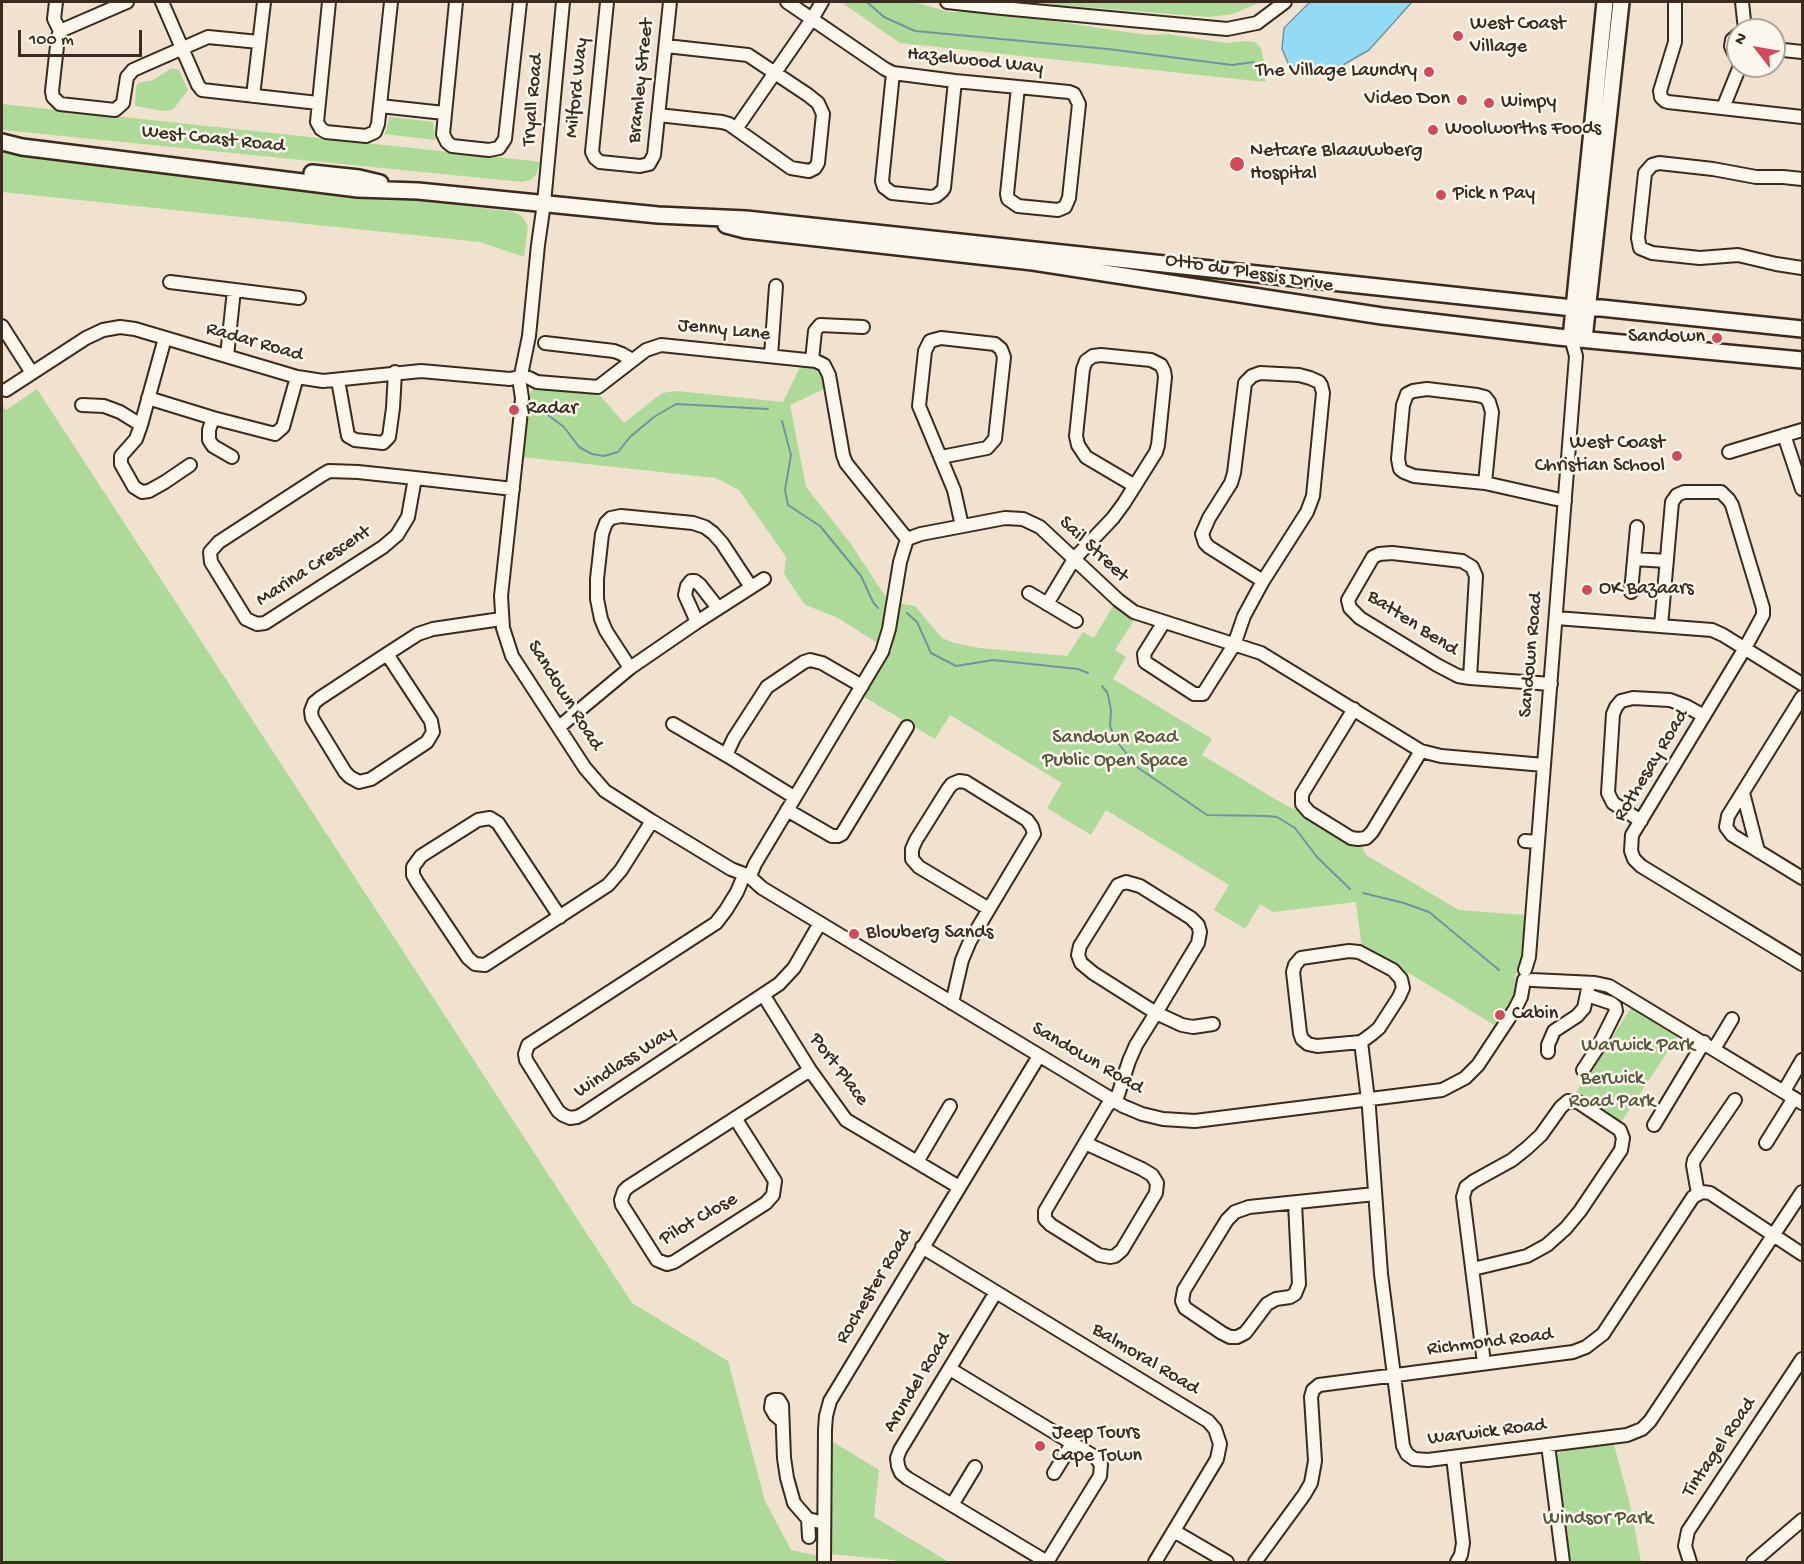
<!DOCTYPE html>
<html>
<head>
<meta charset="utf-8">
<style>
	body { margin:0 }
	#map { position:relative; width:1804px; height:1564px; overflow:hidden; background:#f0e2ce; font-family:"Gochi Hand",sans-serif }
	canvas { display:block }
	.frame { position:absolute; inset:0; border:3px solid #3b2a1e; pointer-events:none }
	.north { position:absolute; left:1726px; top:18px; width:60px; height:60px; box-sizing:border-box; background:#fbf7ec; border:2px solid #aea59a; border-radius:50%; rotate:301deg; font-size:16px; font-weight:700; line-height:24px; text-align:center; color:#3b2a1e }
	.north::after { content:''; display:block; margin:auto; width:21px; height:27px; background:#d1495b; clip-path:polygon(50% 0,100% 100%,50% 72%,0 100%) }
	.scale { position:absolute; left:18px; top:30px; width:124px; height:27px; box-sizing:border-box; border:3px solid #3b2a1e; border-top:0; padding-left:8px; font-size:18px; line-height:21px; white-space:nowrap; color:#3b2a1e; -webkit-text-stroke:4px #fbf7ec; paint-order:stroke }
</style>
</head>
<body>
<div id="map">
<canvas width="1804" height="1564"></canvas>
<div class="frame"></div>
<div class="north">N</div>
<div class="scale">100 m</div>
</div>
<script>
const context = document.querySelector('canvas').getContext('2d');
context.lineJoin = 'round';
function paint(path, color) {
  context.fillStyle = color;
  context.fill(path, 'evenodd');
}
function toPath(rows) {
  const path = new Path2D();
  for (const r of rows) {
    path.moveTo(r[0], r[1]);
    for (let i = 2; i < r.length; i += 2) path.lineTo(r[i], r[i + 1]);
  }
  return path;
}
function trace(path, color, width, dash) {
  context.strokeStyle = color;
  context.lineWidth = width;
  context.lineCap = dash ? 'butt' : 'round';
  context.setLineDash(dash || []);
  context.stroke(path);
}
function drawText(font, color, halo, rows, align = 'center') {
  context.font = font + ' "Gochi Hand",sans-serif';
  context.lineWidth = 5;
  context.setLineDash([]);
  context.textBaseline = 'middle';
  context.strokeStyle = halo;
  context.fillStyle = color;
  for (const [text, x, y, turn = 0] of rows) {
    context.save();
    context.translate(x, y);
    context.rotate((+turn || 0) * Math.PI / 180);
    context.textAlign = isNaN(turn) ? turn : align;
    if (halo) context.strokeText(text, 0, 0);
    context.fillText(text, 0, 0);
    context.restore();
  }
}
paint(toPath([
	[841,2,913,2,950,12,972,12,1041,19,1112,30,1150,35,1168,34,1226,43,1246,41,1255,42,1261,48,1264,63,1266,65,1265,82,900,43],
	[1020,2,1261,2,1233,14,1209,17],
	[172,68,179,70,188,90,176,106,172,110,163,111,135,106,136,87,138,83,153,80],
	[2,104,534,161,540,162,536,175,530,180,522,182,2,130],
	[391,117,433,122,435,140,384,134,386,131,389,118],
	[2,150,514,212,522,216,528,226,524,257,480,242,2,192],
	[802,363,819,367,828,387,790,405,806,487,851,544,887,599,878,643,836,617,805,605,784,574,786,557,739,490,716,478,522,457,529,396,532,390,538,385,596,391,624,423,662,393,677,391,783,402],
	[37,389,632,1303,728,1361,765,1501,791,1550,819,1556,819,1562,2,1562,2,403,6,410],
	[897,603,915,606,942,638,954,643,980,648,1067,656,1083,632,1094,638,1115,603,1136,617,1115,650,1126,657,1113,679,1212,739,1202,755,1285,805,1304,813,1361,844,1366,855,1459,910,1525,915,1521,961,1515,976,1516,989,1507,1008,1496,1026,1409,973,1404,975,1362,949,1356,902,1273,912,1260,904,1245,929,1214,910,1229,885,1106,810,1091,835,1047,808,1062,783,950,715,935,739,864,697,892,649],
	[1633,1005,1680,1033,1619,1125,1576,1096,1576,1092],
	[1613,1441,1629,1500,1641,1562,1568,1562,1556,1459,1557,1455,1564,1449],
	[829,1443,835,1443,879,1470,874,1517,949,1562,899,1562,894,1560,829,1554]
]), '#adda99');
const water = toPath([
	[1310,2,1412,2,1369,50,1343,65,1311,74,1292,72,1282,49,1284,28,1310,2]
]);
paint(water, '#93dbf4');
trace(water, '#70949e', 1.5);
trace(toPath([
	[867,2,884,17,915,31,1108,49,1232,65,1254,62],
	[545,413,564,427,579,447,592,454,604,456,618,452,630,437,654,417,676,404,768,409],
	[782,421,791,455,785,490,788,505,820,526,861,576,873,602,878,608],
	[907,613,917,622,931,653,956,666,993,660,1078,669,1088,673],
	[1102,686,1107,692,1109,699,1111,711,1110,726,1115,739,1137,767,1207,815,1267,816,1277,817,1295,828,1317,857,1350,889],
	[1363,893,1404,903,1429,912,1499,970]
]), '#70949e', 2);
const minor = toPath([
	[56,2,54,19,60,31],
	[127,2,60,31,58,37,52,91,53,97,60,104,115,110,123,103,127,77,133,70,208,37,259,42],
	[162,2,198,85,202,90,318,103],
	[329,2,317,122,321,129,326,132,366,136,375,132,378,124,391,2],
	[456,2,443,134,447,142,452,146,489,150,499,148,505,139,520,2],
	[607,2,592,152,595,158,600,162,640,166,649,164,654,155,670,2],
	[787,2,885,69,893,73,955,81,1018,87,1069,92,1074,94,1079,104,1069,198,1065,207,1058,210,1018,206,1008,199,1007,194,1018,87],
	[947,2,1002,8,1227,29,1257,23,1285,2],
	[1675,2,1675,42,1660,91,1661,97,1665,101,1668,102,1802,117],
	[1742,2,1745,30],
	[1738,35,1732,40,1731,46,1733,51,1738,55],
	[1774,49,1802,52],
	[893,73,882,181,884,187,892,193,931,197,936,196,942,191,944,188,955,81],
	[253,96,264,2],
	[380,106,444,113],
	[1723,108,1740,66],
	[658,115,722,122,729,124,791,168,809,171,815,168,818,163,823,114,818,103,808,95,748,55,666,46],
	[736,129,812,19,822,2],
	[1802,179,1783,177,1756,177,1713,169,1659,163,1652,165,1645,173,1638,238,1640,248,1652,253,1700,258,1738,255,1776,264,1802,268],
	[170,282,299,298],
	[2,326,32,373],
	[165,338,141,425,136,439,121,456,121,464,134,487,142,492,149,491,165,482,190,465],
	[545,343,614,351,622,354,632,360],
	[227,356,234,290],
	[771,356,776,286],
	[812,360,815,331,820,325,863,327],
	[521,375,529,336,538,245,544,203,563,2],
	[529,378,537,382,598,387,646,350,661,345,816,361,824,365,829,375,843,455,846,463,907,539],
	[338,380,348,436,355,440,383,443,389,437,393,408,395,372],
	[520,385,522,398,520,421,501,596,503,628,512,656,585,768,605,791,652,821,731,869,744,874],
	[6,390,86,338,103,330,120,327,135,329,297,377,323,381,421,371,510,379,519,377],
	[148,398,213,418,275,434,283,427,297,377],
	[82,405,104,406,120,412,141,425],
	[213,418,209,430,209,440,213,446,232,457],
	[1784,435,1802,489],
	[1729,452,1802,430],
	[941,457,987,448,995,439,1004,357,1001,349,995,344,941,338,930,341,925,351,919,406,954,490,962,526],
	[415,478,408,517,397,535,383,547,265,623,257,624,246,619,211,562,210,552,219,542,322,475,329,471,358,472,415,478,513,489],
	[1485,483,1492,412,1489,402,1485,397,1477,395,1427,389,1413,391,1407,394,1403,405,1398,459,1400,469,1404,472,1414,476,1485,483,1565,501],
	[1634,559,1667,561],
	[1631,592,1637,527],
	[1029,593,1076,621],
	[1047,604,1074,559,1113,518,1124,503,1156,452,1158,445,1165,377,1164,371,1161,365,1151,360,1101,355,1093,356,1086,361,1083,369,1076,436,1078,445,1086,457,1135,486],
	[1556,618,1712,630,1723,635,1802,684],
	[697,622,685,595,687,586,691,581,695,581,700,585,718,608],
	[1164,622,1144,654,1145,662,1194,694,1203,694,1234,645,1244,616,1263,581,1307,512,1313,496,1323,393,1321,385,1319,382,1310,378,1299,375,1260,373,1252,376,1245,383,1234,473,1231,483,1209,518,1202,534,1205,543,1209,547,1263,581],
	[1661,626,1672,502,1677,495,1684,492,1721,492,1729,500,1732,505,1763,608,1763,615,1745,648,1632,835,1631,851,1634,859,1641,866,1802,964],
	[387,654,431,721,433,732,427,742,371,779,359,782,350,777,345,772,312,718,311,711,314,703,320,698,387,654,418,634,433,629,501,619],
	[630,668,606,631,601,619,597,599,597,579,602,534,606,523,611,518,621,516,693,523,705,527,713,533,722,543,751,587],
	[1470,678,1476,576,1472,567,1462,561,1392,553,1379,554,1373,557,1348,600,1350,608,1360,618,1437,665,1458,676,1470,678,1551,684],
	[1802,697,1728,816,1726,827,1732,835,1802,878],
	[1354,709,1302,794,1302,804,1309,812,1351,838,1358,839,1366,838,1372,832,1421,751],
	[673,724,726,755],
	[559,727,630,668,697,622,764,579],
	[1743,793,1758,851],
	[794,797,726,755,734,738,767,687,804,662,810,660,822,663,862,686],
	[787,810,832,836,838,836,842,834,907,727],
	[1641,821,1613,803,1608,793,1613,714,1616,707,1621,701,1633,698,1670,700,1686,706,1704,716],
	[1525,841,1538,842],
	[750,876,755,864,882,652,889,629,900,562,907,539,921,534,1005,518,1023,519,1040,527,1118,600,1134,612,1261,653,1421,751,1441,756,1544,765],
	[751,878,762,888,1123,1106,1142,1114,1163,1119,1195,1121,1442,1090,1465,1078,1478,1065,1515,1009,1521,997,1524,980],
	[742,880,737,892,726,910,716,923,528,1045,525,1054,526,1060,558,1111,563,1115,570,1118,577,1117,583,1114,779,984,794,968,820,923],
	[560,917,498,823,490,818,478,820,421,856,413,867,413,875,417,882,468,958,475,964,485,965,608,885,621,870,652,821],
	[1525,970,1529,957,1576,356,1571,338],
	[1532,980,1595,983,1609,986,1802,1103],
	[764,996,810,1070,846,1120,959,1187],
	[952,1003,962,960,970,941,989,909,1034,834,1032,827,1027,820,966,782,959,781,952,784,948,789,916,840,912,849,912,859,919,867,989,909],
	[1361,1042,1372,1034,1379,1028,1399,997,1403,988,1401,979,1393,970,1359,952,1349,951,1301,958,1295,965,1293,972,1300,1033,1302,1039,1308,1044,1317,1046,1361,1042,1369,1108,1381,1274,1403,1446,1407,1454,1414,1459,1428,1460,1627,1435,1642,1429,1650,1421,1802,1192],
	[1714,1049,1732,1019],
	[1548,1052,1548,1045,1554,1031,1577,1016,1584,1008,1588,989],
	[1583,1070,1598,1047,1616,1011,1615,1006,1611,1003,1587,995],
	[1784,1091,1802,1060],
	[735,1118,775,1181,773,1195,766,1203,674,1262,667,1264,657,1260,622,1205,621,1200,624,1191,628,1187,810,1070],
	[1654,1125,1704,1042],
	[1085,1143,1142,1169,1152,1175,1157,1183,1156,1193,1122,1250,1115,1256,1110,1257,1099,1255,1051,1225,1045,1219,1045,1211,1107,1106,1118,1095,1129,1061,1136,1045,1156,1013,1198,943,1200,932,1198,925,1191,918,1140,886,1126,882,1118,885,1080,946,1078,955,1081,963,1093,973,1156,1013,1182,1025,1193,1027,1213,1024],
	[1766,1143,1794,1098],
	[917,1162,950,1106],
	[1698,1194,1693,1165,1694,1160,1735,1100],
	[1295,1203,1299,1284,1295,1294,1290,1297,1276,1299,1267,1304,1249,1328,1245,1333,1237,1337,1230,1337,1222,1333,1185,1308,1182,1301,1184,1290,1227,1220,1235,1212,1249,1207,1375,1194],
	[922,1247,1208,1421,1215,1429,1220,1444,1217,1459,1155,1562],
	[1473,1269,1527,1256,1547,1245,1566,1228,1580,1211,1621,1150,1623,1138,1620,1130,1578,1102,1568,1101,1561,1107,1541,1135,1527,1148,1512,1160,1474,1181,1466,1187,1463,1197,1484,1363],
	[996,1292,900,1450,897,1458,898,1466,901,1473,907,1478,1047,1562],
	[950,1369,1095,1457,1101,1464,1100,1476,1047,1562],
	[782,1421,775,1415,771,1408,772,1401,774,1400,779,1400,782,1405,784,1458,787,1478,794,1503,808,1519,824,1523],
	[1548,1445,1563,1562],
	[1453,1457,1463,1543,1461,1555,1457,1562],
	[1054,1473,1073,1442],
	[952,1505,975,1467],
	[808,1519,809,1537],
	[1174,1531,1227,1562],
	[824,1562,825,1429,826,1416,830,1401,1039,1056],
	[1255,1562,1304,1495,1311,1483,1315,1461,1311,1397,1313,1390,1319,1385,1573,1352,1586,1347,1603,1334,1693,1197,1702,1192,1710,1193,1802,1254],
	[1690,1562,1685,1546,1688,1531,1802,1359],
	[1753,1562,1802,1520]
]);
const major = toPath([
	[2,142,22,147,358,189,418,191,658,215,746,219,1573,308,1601,308,1802,329],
	[312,173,359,178,380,183],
	[726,225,745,230,1033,262,1382,316,1558,337,1802,360],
	[1571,338,1605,2],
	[1584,339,1621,2]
]);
trace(minor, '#3b2a1e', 16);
trace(major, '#3b2a1e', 20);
trace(minor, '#fbf7ec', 12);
trace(major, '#fbf7ec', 15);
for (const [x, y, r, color] of [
	[1458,36,6,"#d1495b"],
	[1429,72,6,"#d1495b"],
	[1462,100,6,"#d1495b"],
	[1489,103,6,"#d1495b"],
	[1433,130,6,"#d1495b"],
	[1237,164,8,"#d1495b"],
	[1441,195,6,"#d1495b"],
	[1717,338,6,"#d1495b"],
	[514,410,6,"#d1495b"],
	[1677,456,6,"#d1495b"],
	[1587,590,6,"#d1495b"],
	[854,934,6,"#d1495b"],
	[1500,1015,6,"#d1495b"],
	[1040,1446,6,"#d1495b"]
]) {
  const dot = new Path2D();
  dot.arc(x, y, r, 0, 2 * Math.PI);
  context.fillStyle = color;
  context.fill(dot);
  trace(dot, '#fbf7ec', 2);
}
drawText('20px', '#3b2a1e', '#fbf7ec', [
	["West Coast",1470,25],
	["Village",1470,48],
	["The Village Laundry",1417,72,"right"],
	["Video Don",1450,100,"right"],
	["Wimpy",1501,103],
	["Woolworths Foods",1445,130],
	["Netcare Blaauwberg",1250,152],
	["Hospital",1250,175],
	["Pick n Pay",1453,195],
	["Sandown",1705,338,"right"],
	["Radar",526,410],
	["West Coast",1665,444,"right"],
	["Christian School",1665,467,"right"],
	["OK Bazaars",1599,590],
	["Blouberg Sands",866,934],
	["Cabin",1512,1015],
	["Jeep Tours",1052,1434],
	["Cape Town",1052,1457]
], 'left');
drawText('20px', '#3b2a1e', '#fbf7ec', [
	["Hazelwood Way",975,62,6],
	["Bramley Street",642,81,-84],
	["Milford Way",578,88,-84],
	["Tryall Road",534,100,-85],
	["West Coast Road",213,140,6],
	["Otto du Plessis Drive",1249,274,9],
	["Jenny Lane",724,331,6],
	["Radar Road",254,343,16],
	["Sail Street",1093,550,43],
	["Marina Crescent",314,567,-33],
	["Batten Bend",1412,624,33],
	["Sandown Road",1532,655,-85],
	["Sandown Road",564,696,58],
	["Rothesay Road",1652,766,-59],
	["Sandown Road",1087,1059,30],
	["Windlass Way",625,1063,-33],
	["Port Place",838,1070,53],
	["Pilot Close",699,1220,-30],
	["Rochester Road",875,1287,-59],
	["Richmond Road",1490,1343,-7],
	["Balmoral Road",1145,1360,31],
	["Arundel Road",918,1383,-59],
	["Warwick Road",1487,1433,-7],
	["Tintagel Road",1720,1448,-56]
]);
drawText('20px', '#58563d', '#fbf7ec', [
	["Sandown Road",1115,739],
	["Public Open Space",1115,762],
	["Warwick Park",1638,1047],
	["Berwick",1612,1080],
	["Road Park",1612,1103],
	["Windsor Park",1598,1520]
]);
</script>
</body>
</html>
